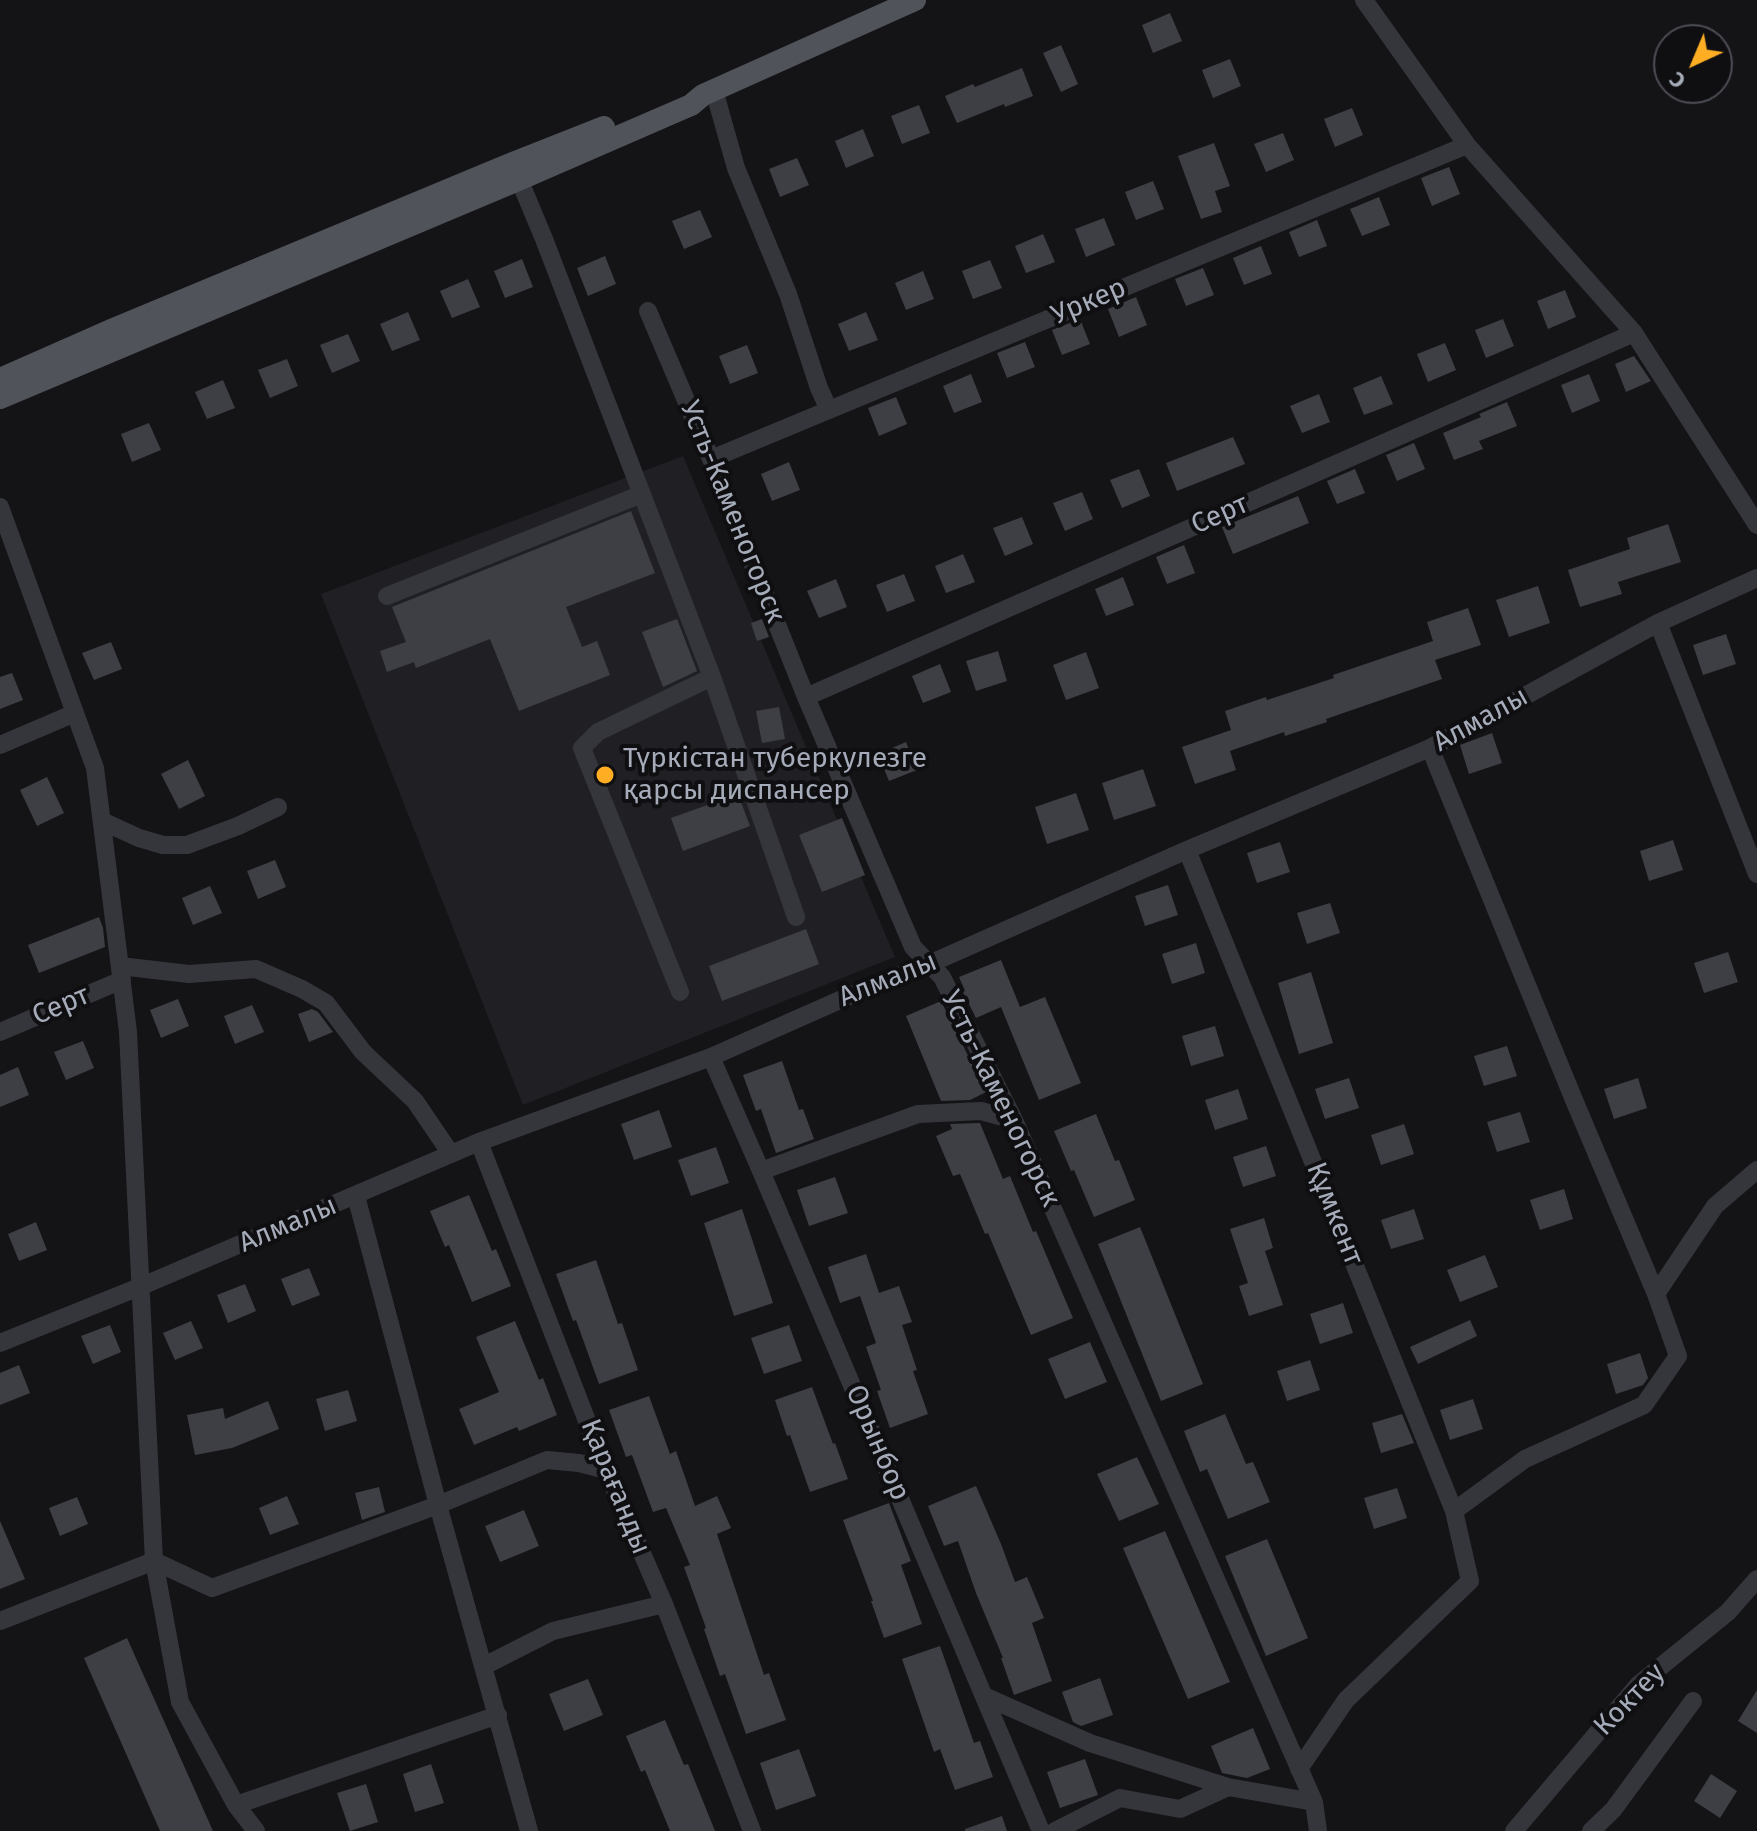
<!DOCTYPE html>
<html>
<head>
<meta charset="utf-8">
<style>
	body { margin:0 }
	#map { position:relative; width:1757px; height:1831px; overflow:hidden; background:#141417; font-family:"Fira Sans",sans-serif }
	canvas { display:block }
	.north { position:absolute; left:1653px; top:24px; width:80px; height:80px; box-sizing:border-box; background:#0f0f12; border:2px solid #4b4d54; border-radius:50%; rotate:224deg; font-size:22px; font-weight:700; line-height:32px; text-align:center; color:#a5abb8 }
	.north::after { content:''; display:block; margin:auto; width:28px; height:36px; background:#ffae24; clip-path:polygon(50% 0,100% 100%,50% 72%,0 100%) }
</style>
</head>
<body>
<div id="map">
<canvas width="1757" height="1831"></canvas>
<div class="north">С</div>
</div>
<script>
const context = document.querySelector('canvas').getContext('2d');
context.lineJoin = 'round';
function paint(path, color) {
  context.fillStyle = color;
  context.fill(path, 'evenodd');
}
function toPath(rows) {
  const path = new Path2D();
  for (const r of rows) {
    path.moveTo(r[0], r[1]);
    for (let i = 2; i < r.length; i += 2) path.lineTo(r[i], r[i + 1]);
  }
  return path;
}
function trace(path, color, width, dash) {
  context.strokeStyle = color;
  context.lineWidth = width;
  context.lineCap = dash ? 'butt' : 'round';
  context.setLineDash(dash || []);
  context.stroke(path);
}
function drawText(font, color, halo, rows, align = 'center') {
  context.font = font + ' "Fira Sans",sans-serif';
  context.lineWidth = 8;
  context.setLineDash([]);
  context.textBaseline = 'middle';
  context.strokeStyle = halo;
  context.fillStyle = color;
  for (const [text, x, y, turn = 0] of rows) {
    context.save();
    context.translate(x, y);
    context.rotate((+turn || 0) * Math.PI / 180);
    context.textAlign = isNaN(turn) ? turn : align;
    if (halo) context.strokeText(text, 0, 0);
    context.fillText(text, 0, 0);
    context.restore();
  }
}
paint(toPath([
	[683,456,895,957,523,1105,321,594]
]), '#202024');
paint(toPath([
	[1170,13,1182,41,1153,53,1142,25],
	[1061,45,1078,84,1061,92,1043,53],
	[1230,59,1241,86,1213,98,1202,70],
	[1022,68,1033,96,1005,107,1004,104,957,123,945,96,973,84,975,87],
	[919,105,930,133,902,144,891,116],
	[1352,108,1363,135,1335,147,1324,119],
	[863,129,874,156,846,168,835,141],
	[1283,133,1294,160,1266,172,1254,144],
	[1214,143,1230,186,1215,191,1222,212,1201,219,1178,156],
	[797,158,809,185,780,197,769,169],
	[1449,167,1460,194,1432,206,1421,178],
	[1153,181,1164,209,1136,220,1125,192],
	[1379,197,1390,225,1362,236,1350,209],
	[700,210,712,237,684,249,672,221],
	[1104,218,1115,245,1086,257,1075,229],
	[1317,220,1327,246,1299,257,1289,232],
	[1043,234,1055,262,1026,273,1015,246],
	[1261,246,1272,274,1244,285,1233,258],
	[605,256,616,284,588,296,577,268],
	[522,259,533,287,505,298,494,271],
	[990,260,1002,288,973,299,962,271],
	[1203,268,1214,295,1186,306,1175,279],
	[923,271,934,299,906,310,895,283],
	[468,279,480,307,452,318,440,291],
	[1565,290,1576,317,1548,329,1537,301],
	[1136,297,1147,325,1119,337,1108,309],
	[408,312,420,340,392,351,380,324],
	[866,312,878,340,849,351,838,324],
	[1080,319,1090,344,1062,355,1052,330],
	[1503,319,1514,346,1486,358,1475,330],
	[348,334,360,361,332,373,320,345],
	[1025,342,1035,367,1007,378,997,353],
	[1445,343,1456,370,1428,382,1417,354],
	[747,345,758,373,730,384,719,356],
	[1634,356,1651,381,1626,392,1615,364],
	[287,359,298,386,270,398,258,370],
	[971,374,982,402,954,413,943,386],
	[1589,374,1600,401,1572,413,1561,385],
	[1381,376,1393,404,1364,415,1353,388],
	[223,380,235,408,207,419,195,392],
	[1319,394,1330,422,1302,433,1290,406],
	[896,397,907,424,879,436,868,408],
	[1507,402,1517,426,1479,441,1483,449,1454,460,1443,433,1481,417,1479,414],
	[149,423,161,450,132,462,121,434],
	[1233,437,1245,464,1177,491,1166,463],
	[1414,443,1425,469,1397,481,1386,455],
	[789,462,800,490,772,501,761,474],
	[1139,469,1150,496,1122,508,1110,480],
	[1355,469,1365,493,1337,504,1327,481],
	[1082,492,1093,519,1065,531,1053,503],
	[1298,496,1309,523,1233,554,1222,527],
	[631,511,655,573,566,607,582,647,597,641,610,675,519,711,490,639,416,668,414,662,387,672,380,651,406,642,392,607],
	[1022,517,1033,544,1005,556,993,528],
	[1668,524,1681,562,1618,582,1622,594,1580,607,1568,570,1630,549,1627,538],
	[1184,545,1195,573,1167,584,1156,557],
	[963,554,975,582,946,593,935,566],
	[904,574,915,601,887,612,876,585],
	[1123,577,1134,605,1106,616,1095,589],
	[836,579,847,607,819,618,807,591],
	[1538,586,1550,623,1509,637,1496,600],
	[1468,608,1481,645,1435,660,1442,679,1326,719,1327,722,1285,736,1284,732,1230,751,1236,770,1195,784,1182,747,1231,730,1225,711,1266,697,1267,700,1334,678,1333,675,1433,641,1427,622],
	[677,619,697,671,663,687,642,632],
	[762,619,769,637,757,641,751,623],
	[1726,634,1736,664,1703,675,1693,645],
	[111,642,122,669,94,680,82,653],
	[998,651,1007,681,976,691,966,661],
	[1086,652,1099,688,1066,700,1053,665],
	[940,664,951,692,923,703,912,676],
	[12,673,23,700,0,709,0,677],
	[779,707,785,739,762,743,756,711],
	[1492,733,1502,763,1469,774,1460,745],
	[906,742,917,770,889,781,878,754],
	[188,760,205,796,179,809,161,774],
	[1143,769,1156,806,1114,820,1102,783],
	[47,777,64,813,37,826,20,790],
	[1076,793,1089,830,1047,844,1035,807],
	[738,794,750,826,683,851,671,818],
	[842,818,865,875,822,892,799,835],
	[1673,840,1683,870,1649,881,1640,851],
	[1280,842,1290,872,1257,883,1247,853],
	[275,860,286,887,258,899,247,871],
	[1168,885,1178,915,1145,926,1135,896],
	[210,886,222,913,193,925,182,898],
	[1330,903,1340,933,1307,944,1297,913],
	[99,917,103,928,105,947,39,973,28,945],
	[806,929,819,964,722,1001,709,966],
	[1196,943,1205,973,1172,984,1162,954],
	[1728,952,1738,982,1704,993,1694,963],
	[1001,960,1020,1007,1045,997,1081,1083,1039,1100,1001,1007,976,1018,963,992,965,991,959,977],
	[1311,972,1333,1043,1299,1054,1278,983],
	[178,999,189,1026,161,1038,150,1010],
	[941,1001,986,1092,970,1100,941,1101,906,1016],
	[252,1005,264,1032,235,1044,224,1016],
	[312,1009,318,1012,333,1032,309,1042,298,1014],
	[1215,1026,1224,1056,1191,1066,1182,1036],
	[83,1041,94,1068,66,1080,54,1052],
	[1507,1046,1517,1076,1484,1086,1474,1056],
	[782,1061,799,1110,803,1109,814,1139,776,1153,761,1109,756,1111,743,1075],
	[18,1067,29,1095,0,1107,0,1075],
	[1349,1078,1359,1108,1325,1119,1315,1089],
	[1638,1078,1647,1108,1614,1119,1604,1089],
	[1238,1089,1248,1119,1215,1130,1205,1100],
	[659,1110,672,1147,634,1160,621,1124],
	[1520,1112,1530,1142,1497,1152,1487,1122],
	[1096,1114,1115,1161,1119,1160,1135,1200,1094,1217,1074,1170,1071,1171,1054,1131],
	[980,1123,1003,1179,1010,1176,1033,1232,1036,1231,1073,1318,1031,1335,988,1233,985,1234,960,1174,953,1176,936,1136,952,1129,950,1124],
	[1404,1124,1414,1154,1381,1165,1371,1135],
	[1266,1146,1276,1176,1243,1187,1233,1157],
	[716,1147,729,1183,691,1196,678,1160],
	[835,1177,848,1213,809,1226,797,1190],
	[1564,1189,1573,1219,1540,1230,1530,1200],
	[469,1195,492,1251,496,1249,511,1286,472,1302,449,1245,445,1247,430,1211],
	[742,1209,773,1303,734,1316,704,1223],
	[1414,1209,1424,1239,1391,1249,1381,1220],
	[1264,1218,1273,1248,1265,1251,1283,1305,1249,1316,1239,1286,1248,1283,1230,1229],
	[36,1222,47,1250,19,1261,8,1234],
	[1140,1227,1203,1384,1161,1401,1098,1244],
	[866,1254,879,1293,899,1286,912,1322,902,1325,917,1370,913,1371,928,1414,890,1428,877,1391,881,1390,866,1347,876,1343,860,1296,840,1303,828,1267],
	[1485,1255,1498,1287,1460,1302,1447,1270],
	[596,1260,618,1324,622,1323,638,1370,599,1384,576,1320,573,1321,556,1274],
	[309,1268,320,1295,292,1306,281,1279],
	[245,1284,256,1311,228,1323,217,1295],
	[1343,1303,1353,1333,1320,1344,1310,1314],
	[1470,1320,1477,1336,1418,1364,1410,1347],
	[191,1321,203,1348,175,1360,163,1333],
	[515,1321,539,1380,543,1378,557,1415,519,1431,517,1427,474,1445,459,1409,499,1392,476,1337],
	[110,1325,121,1352,93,1364,81,1336],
	[789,1325,802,1361,764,1374,751,1338],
	[1090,1342,1107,1382,1065,1399,1048,1359],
	[1640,1353,1648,1378,1643,1385,1616,1394,1607,1364],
	[1310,1360,1320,1390,1287,1401,1277,1371],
	[19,1365,30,1393,0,1405,0,1373],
	[812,1387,833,1444,835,1443,848,1479,810,1492,790,1435,787,1436,775,1400],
	[348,1390,357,1421,325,1431,316,1399],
	[649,1396,670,1454,676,1451,695,1506,717,1496,731,1528,717,1534,764,1675,769,1673,786,1720,746,1734,725,1674,720,1676,704,1629,706,1628,684,1567,690,1565,666,1508,653,1512,632,1455,626,1457,609,1410],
	[1473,1399,1483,1429,1450,1440,1440,1410],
	[268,1401,279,1429,232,1448,195,1455,187,1415,223,1408,225,1419],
	[1225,1414,1246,1464,1253,1462,1270,1502,1228,1519,1207,1469,1200,1472,1184,1431],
	[1402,1414,1414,1443,1381,1453,1372,1423],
	[1137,1457,1159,1504,1119,1521,1097,1474],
	[976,1486,1001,1544,1015,1582,1027,1577,1044,1618,1032,1623,1052,1681,1014,1695,1001,1658,1003,1658,976,1593,958,1541,944,1546,928,1506],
	[379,1487,385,1512,362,1520,355,1493],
	[1397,1488,1407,1518,1374,1529,1364,1498],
	[287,1496,299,1524,270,1535,259,1508],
	[77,1497,88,1524,60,1536,49,1508],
	[889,1503,911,1561,901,1565,922,1624,884,1638,871,1601,873,1601,843,1520],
	[524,1510,539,1546,500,1562,485,1526],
	[0,1521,25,1579,0,1589],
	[1165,1531,1230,1682,1188,1699,1123,1548],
	[1267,1539,1308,1638,1266,1656,1225,1556],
	[127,1638,213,1831,160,1831,84,1658],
	[940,1646,974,1743,980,1741,993,1777,955,1790,940,1749,934,1752,902,1659],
	[1100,1678,1113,1715,1081,1726,1073,1722,1062,1692],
	[588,1679,603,1715,564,1731,549,1694],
	[1757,1690,1757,1733,1738,1721],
	[665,1720,684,1765,688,1764,715,1831,670,1831,645,1770,641,1772,626,1736],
	[1253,1728,1270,1769,1247,1778,1222,1773,1211,1746],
	[799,1749,816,1796,776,1810,760,1763],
	[1085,1759,1098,1795,1060,1808,1047,1772],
	[431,1764,444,1803,415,1812,403,1774],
	[1711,1774,1737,1791,1720,1818,1694,1801],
	[366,1784,378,1822,350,1831,337,1793],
	[1002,1816,1007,1831,965,1831,965,1829]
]), '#3e3f44');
trace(toPath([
	[1364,0,1467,145,1634,333,1757,525],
	[714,90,736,168,788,294,819,388,829,410],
	[518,180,524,191,544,239,712,677,796,917],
	[648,311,711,459,806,697,913,947,942,977,1014,1120,1314,1802,1318,1831],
	[711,459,1467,145],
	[0,507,95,768,128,1032,154,1561,180,1702,236,1805,256,1831],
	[387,596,642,494],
	[1658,623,1757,874],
	[806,697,1634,333],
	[0,745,75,713],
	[1430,748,1574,1100,1656,1294,1678,1356,1644,1405,1525,1459,1454,1511],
	[102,821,139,838,163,845,187,845,238,826,278,807],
	[1187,850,1454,1511,1470,1581,1346,1700,1299,1769],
	[120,966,189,974,256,969,302,989,326,1003,363,1052,415,1101,451,1154],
	[680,992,582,748,598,732,712,677],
	[0,1032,122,980],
	[711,1057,761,1171,1041,1831],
	[479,1142,606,1470,664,1604,752,1831],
	[761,1171,918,1114,981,1111,1014,1120],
	[356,1196,438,1505,529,1831],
	[1656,1294,1715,1206,1757,1170],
	[0,1343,142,1286,479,1142,711,1057,867,988,929,964,1187,850,1430,748,1658,623,1757,578],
	[0,1621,154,1561,212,1588,438,1505,547,1460,579,1463,606,1470],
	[484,1666,553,1631,664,1604],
	[984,1696,1090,1743,1228,1787,1314,1802],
	[236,1805,498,1715],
	[1055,1831,1120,1798,1180,1809,1228,1787],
	[1514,1831,1638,1685,1728,1612,1757,1579],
	[1591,1831,1613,1810,1693,1701]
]), '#35363c', 18);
trace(toPath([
	[0,379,111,330,508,165,604,127],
	[0,398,518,180,691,105,703,95,915,0]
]), '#51535b', 22);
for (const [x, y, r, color] of [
	[605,775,10,"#ffae24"]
]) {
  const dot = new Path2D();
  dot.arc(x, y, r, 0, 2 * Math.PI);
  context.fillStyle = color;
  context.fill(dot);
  trace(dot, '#0f0f12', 3);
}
drawText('28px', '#a5abb8', '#0f0f12', [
	["Уркер",1089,302,-23],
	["Усть-Каменогорск",732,512,68],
	["Серт",1220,515,-24],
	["Алмалы",1481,720,-29],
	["Алмалы",888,980,-22],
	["Серт",61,1006,-23],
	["Усть-Каменогорск",1000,1099,64],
	["Құмкент",1334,1214,68],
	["Алмалы",288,1225,-23],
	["Орынбор",877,1443,67],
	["Қарағанды",615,1487,68],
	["Коктеу",1630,1700,-46]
]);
drawText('28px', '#a5abb8', '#0f0f12', [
	["Түркістан туберкулезге",623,759],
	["қарсы диспансер",623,791]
], 'left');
</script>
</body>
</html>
